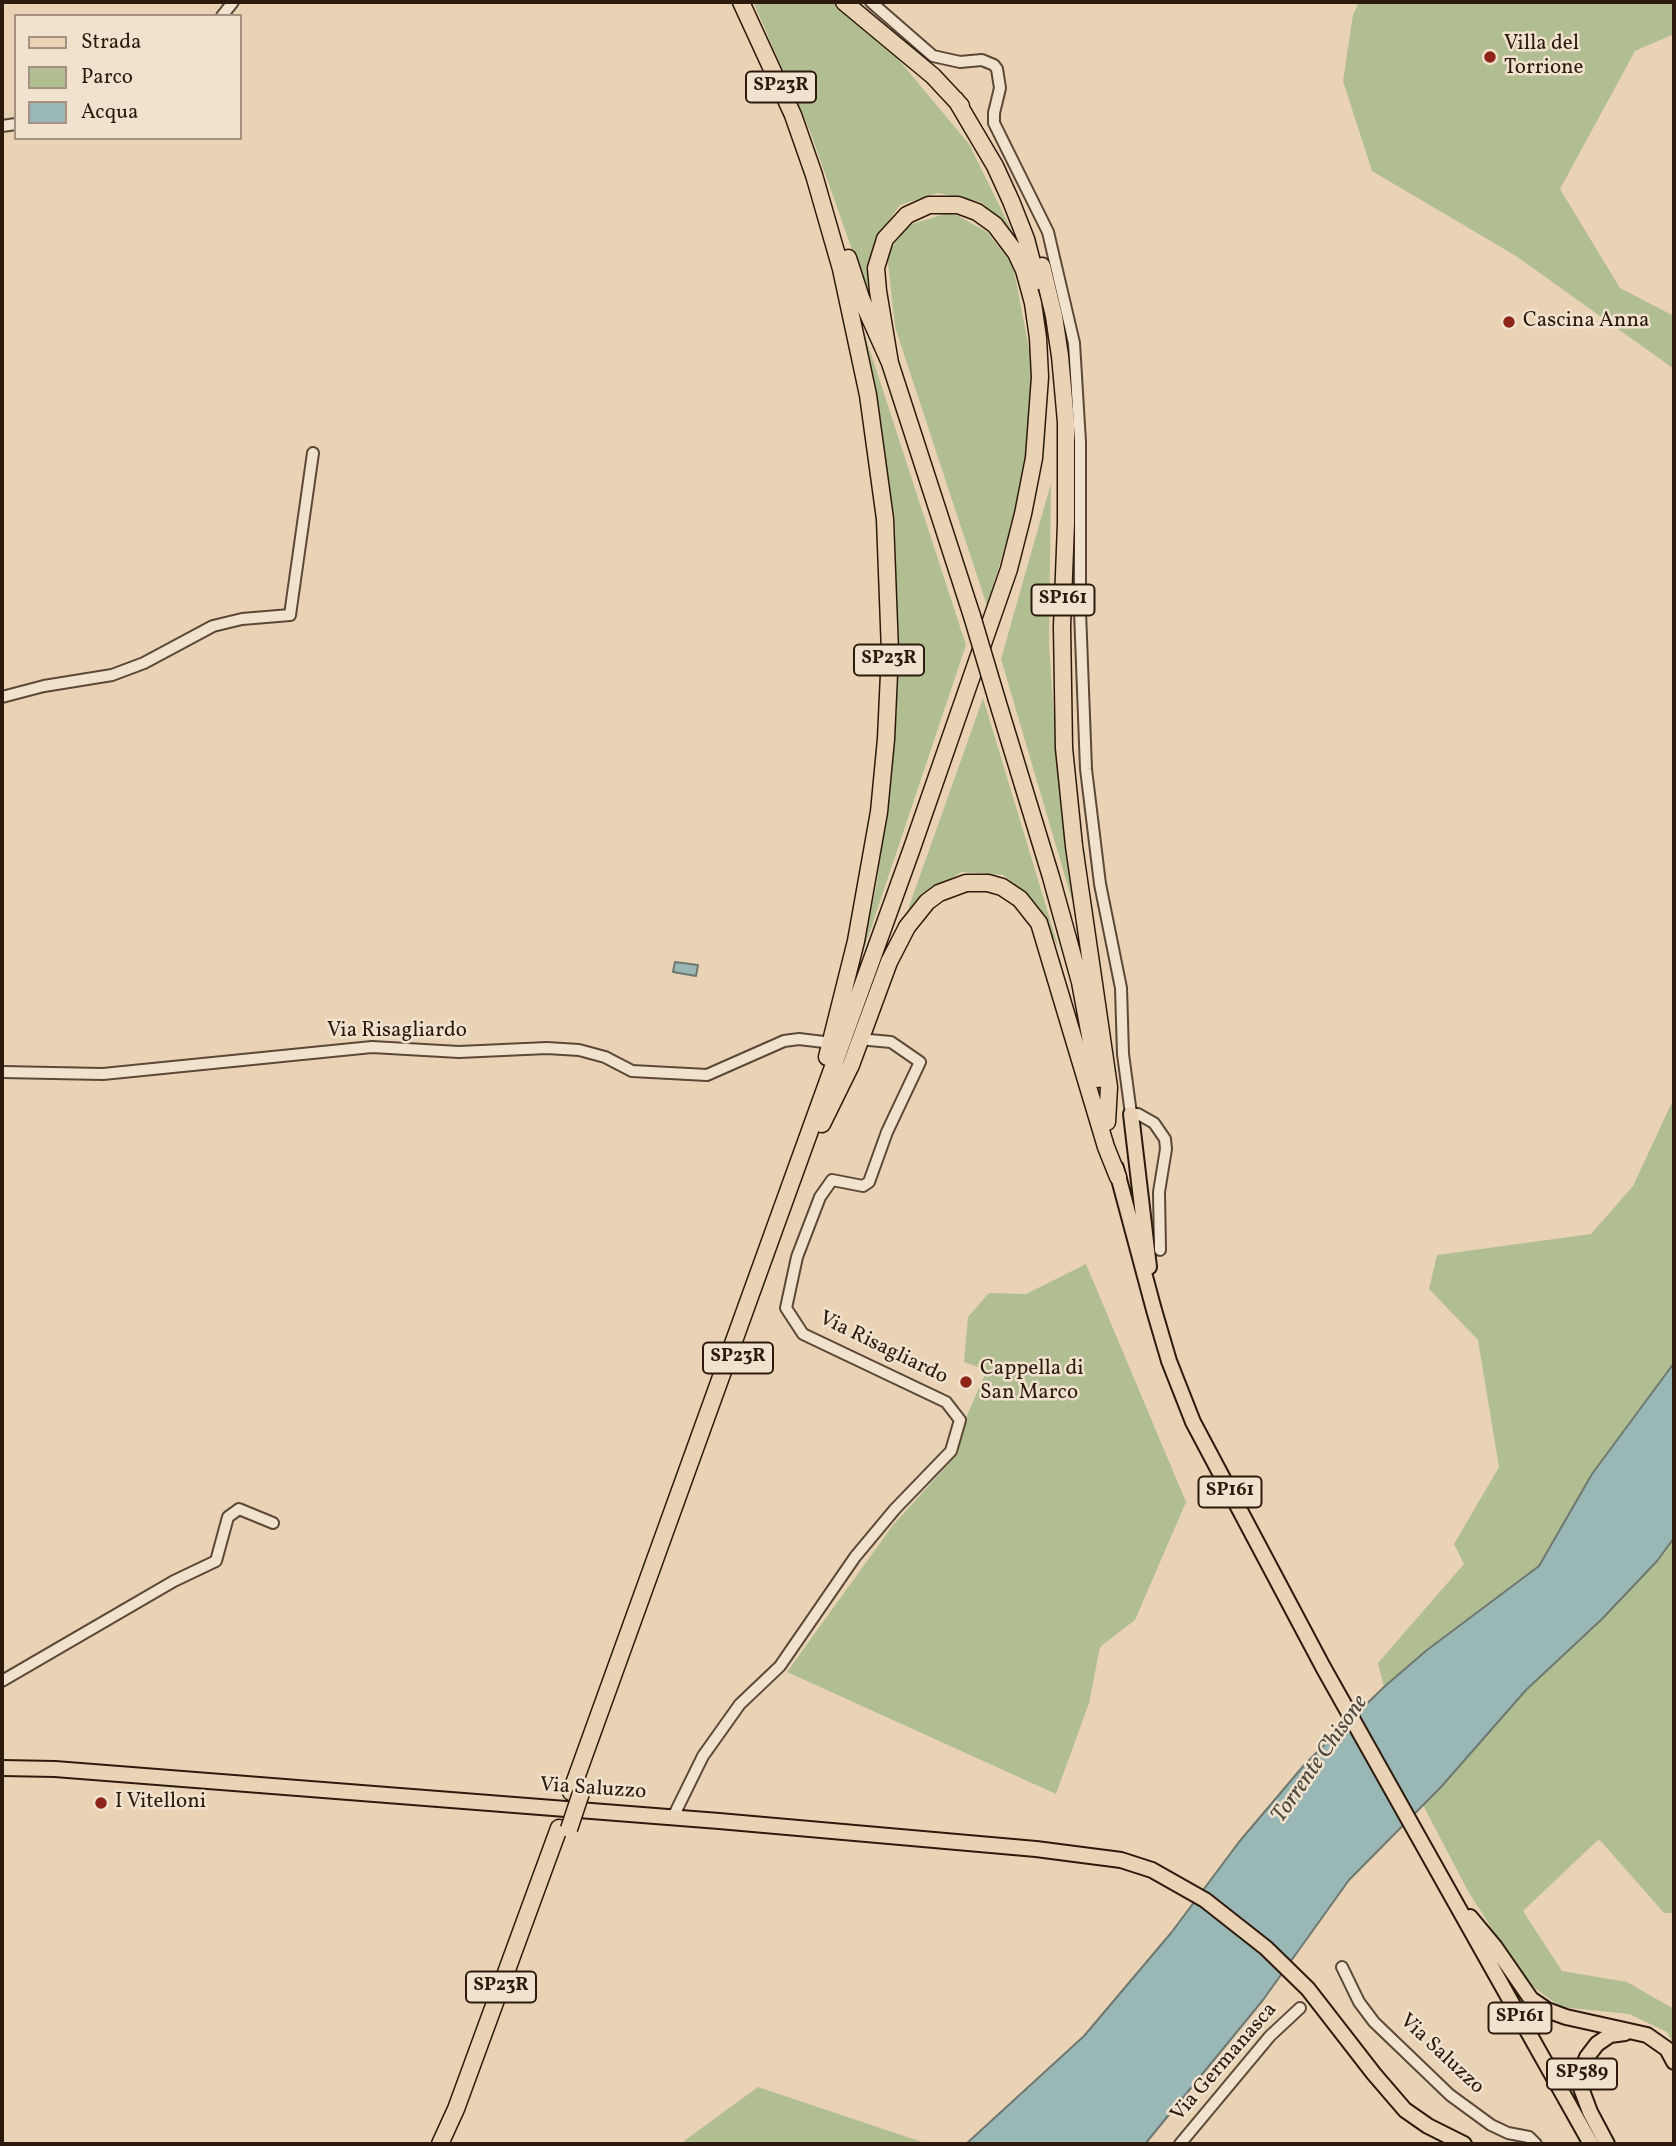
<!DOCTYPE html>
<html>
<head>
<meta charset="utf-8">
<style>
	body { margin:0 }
	#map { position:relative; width:1676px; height:2146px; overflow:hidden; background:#ead3b4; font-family:Vollkorn,serif }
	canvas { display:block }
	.frame { position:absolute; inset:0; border:4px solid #2d1a0d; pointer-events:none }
	.legend { position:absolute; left:14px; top:14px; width:228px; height:126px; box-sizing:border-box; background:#f1e2ce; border:2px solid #a39281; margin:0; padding:9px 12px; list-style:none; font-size:21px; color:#2d1a0d }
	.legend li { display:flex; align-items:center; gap:14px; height:35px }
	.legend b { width:35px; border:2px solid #a39281 }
</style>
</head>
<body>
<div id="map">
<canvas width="1676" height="2146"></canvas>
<div class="frame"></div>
<ul class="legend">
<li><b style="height:9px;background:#ead3b4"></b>Strada</li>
<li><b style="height:19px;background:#b1be92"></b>Parco</li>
<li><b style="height:19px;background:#99b7b4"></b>Acqua</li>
</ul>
</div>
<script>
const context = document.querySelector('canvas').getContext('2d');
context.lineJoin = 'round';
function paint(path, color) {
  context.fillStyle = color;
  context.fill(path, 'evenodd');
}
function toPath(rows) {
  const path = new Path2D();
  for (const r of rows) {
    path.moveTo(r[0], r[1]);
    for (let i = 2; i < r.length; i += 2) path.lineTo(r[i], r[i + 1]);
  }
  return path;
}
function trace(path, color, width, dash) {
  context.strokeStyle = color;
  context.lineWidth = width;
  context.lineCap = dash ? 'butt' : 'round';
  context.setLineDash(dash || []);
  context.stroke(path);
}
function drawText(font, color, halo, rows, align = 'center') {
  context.font = font + ' Vollkorn,serif';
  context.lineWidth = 5;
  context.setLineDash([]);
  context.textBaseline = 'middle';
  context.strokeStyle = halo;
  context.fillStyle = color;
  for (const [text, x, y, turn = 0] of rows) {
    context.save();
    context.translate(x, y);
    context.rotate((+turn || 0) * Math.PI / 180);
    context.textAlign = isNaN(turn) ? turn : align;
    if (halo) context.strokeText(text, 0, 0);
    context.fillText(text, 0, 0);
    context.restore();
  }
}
paint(toPath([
	[753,2,836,2,879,36,969,144,1014,235,981,202,938,193,900,205,874,242,867,292,810,131],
	[1359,2,1674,2,1674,34,1635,51,1560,189,1620,288,1674,316,1674,369,1516,256,1372,171,1343,81,1353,15],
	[951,212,987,232,1013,265,1034,375,1021,494,987,606,895,327,887,254,909,225],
	[861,323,966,645,860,961,877,883,897,711,895,520],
	[1051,483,1049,645,1057,761,1074,907,1001,659],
	[983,698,1059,949,1040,909,1003,875,962,872,930,891,905,918],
	[1674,1098,1674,1363,1592,1474,1539,1566,1427,1650,1384,1687,1378,1663,1464,1564,1454,1544,1499,1467,1478,1340,1429,1289,1437,1255,1591,1234,1633,1186],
	[1086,1264,1186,1502,1135,1620,1100,1647,1089,1703,1056,1794,787,1672,893,1525,950,1462,968,1413,987,1370,964,1362,968,1317,989,1293,1026,1294],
	[1674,1538,1674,1913,1664,1913,1599,1839,1523,1911,1562,1971,1627,1982,1674,2009,1674,2045,1667,2032,1629,2014,1561,2007,1525,1981,1468,1891,1423,1805,1526,1690,1602,1619,1657,1561],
	[758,2087,928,2144,686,2144,684,2141]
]), '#b1be92');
const water = toPath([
	[675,962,698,965,696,976,673,972,675,962],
	[1674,1363,1674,1538,1657,1561,1602,1619,1526,1690,1441,1787,1349,1880,1263,2000,1145,2144,966,2144,1084,2036,1171,1933,1239,1842,1305,1764,1384,1687,1427,1650,1539,1566,1592,1474,1674,1363]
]);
paint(water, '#99b7b4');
trace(water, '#6e7871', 2);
const minor = toPath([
	[871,2,933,56,960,62,982,60,994,65,997,69,1000,88,994,113,994,123,1048,232,1074,343,1080,442,1080,611,1086,769,1100,884,1121,988,1123,1054,1131,1114,1138,1114,1154,1123,1165,1139,1166,1149,1159,1192,1160,1250],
	[222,16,233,2],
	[2,126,16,124],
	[2,697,44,686,112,675,144,663,213,626,242,619,290,615,313,453],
	[2,1072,103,1074,372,1047,459,1052,547,1048,579,1050,605,1057,632,1071,707,1075,784,1041,799,1039,824,1042],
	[2,1681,174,1581,216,1561,228,1517,239,1509,273,1523],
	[673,1817,703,1756,740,1704,780,1666,855,1557,895,1509,951,1451,960,1420,946,1402,803,1334,786,1308,797,1257,820,1197,832,1180,863,1186,869,1182,887,1132,920,1062,891,1042,869,1040],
	[1342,1967,1359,2002,1374,2022,1450,2095,1491,2125,1508,2133,1529,2137,1536,2144],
	[1180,2144,1270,2036,1300,2008]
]);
const major = toPath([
	[1131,1114,1149,1267],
	[1116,1168,1154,1310,1169,1361,1193,1422,1323,1667,1591,2144],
	[2,1768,55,1769,719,1821,1036,1849,1121,1860,1152,1870,1205,1900,1266,1948,1308,1989,1374,2074,1405,2110,1428,2126,1464,2144],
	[1470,1917,1495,1947,1531,1999,1547,2010,1566,2017,1647,2035,1667,2049,1674,2062],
	[1607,2144,1590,2112,1581,2088,1582,2070,1587,2057,1597,2044,1610,2035,1625,2033]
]);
const highway = toPath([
	[741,2,793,115,814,175,841,269,868,395,885,519,890,652,886,739,879,812,856,941,827,1057],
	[844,2,933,76,961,106],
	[956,100,995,166,1011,201,1026,239,1037,281],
	[848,258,861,298,890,363,972,616],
	[1042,266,1054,316,1060,356,1066,422,1066,524,1062,626,1064,748,1074,846,1109,1087,1107,1122],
	[997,700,1051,877,1080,982,1098,1079],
	[822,1124,851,1065,889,962,907,927,927,902,939,893,966,883,988,883,1002,887,1020,899,1039,923,1106,1147,1118,1177],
	[571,1792,911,851,1009,569,1023,514,1034,458,1040,377,1038,338,1033,303,1024,270,1016,253,995,225,977,212,958,205,929,205,907,215,885,239,876,268,878,291,890,363],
	[440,2144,456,2109,559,1828]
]);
trace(minor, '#5c4837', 14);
trace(major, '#2d1a0d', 18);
trace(highway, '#2d1a0d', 19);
trace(minor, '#f1e2ce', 10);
trace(major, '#ead3b4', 14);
trace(highway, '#ead3b4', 16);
const highwayBridge = toPath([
	[972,616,997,700],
	[569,1829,581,1793]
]);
trace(highwayBridge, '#2d1a0d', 19, []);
trace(highwayBridge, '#ead3b4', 16);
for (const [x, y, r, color] of [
	[1490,57,7,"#8f2418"],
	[1509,322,7,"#8f2418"],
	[966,1382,7,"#8f2418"],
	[101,1803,7,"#8f2418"]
]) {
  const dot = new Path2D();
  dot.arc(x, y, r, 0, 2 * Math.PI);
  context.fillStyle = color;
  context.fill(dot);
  trace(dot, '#f1e2ce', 2.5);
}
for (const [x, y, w] of [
	[781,87,70],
	[1063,600,63],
	[889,660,70],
	[738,1358,70],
	[1230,1492,63],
	[501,1987,70],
	[1520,2018,63],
	[1582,2074,70]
]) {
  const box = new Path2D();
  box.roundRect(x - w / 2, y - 15.5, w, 31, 5);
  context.fillStyle = '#f1e2ce';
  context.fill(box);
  trace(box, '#2d1a0d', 2);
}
drawText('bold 19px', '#2d1a0d', null, [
	["SP23R",781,87],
	["SP161",1063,600],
	["SP23R",889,660],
	["SP23R",738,1358],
	["SP161",1230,1492],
	["SP23R",501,1987],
	["SP161",1520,2018],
	["SP589",1582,2074]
]);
drawText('21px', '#2d1a0d', '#f1e2ce', [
	["Villa del",1504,45],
	["Torrione",1504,69],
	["Cascina Anna",1523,322],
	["Cappella di",980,1370],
	["San Marco",980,1394],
	["I Vitelloni",115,1803]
], 'left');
drawText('21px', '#2d1a0d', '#f1e2ce', [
	["Via Risagliardo",397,1032],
	["Via Risagliardo",883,1349,26],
	["Via Saluzzo",593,1790,4],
	["Via Saluzzo",1441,2055,43],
	["Via Germanasca",1225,2063,-49]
]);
drawText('italic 23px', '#4d493f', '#f1e2ce', [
	["Torrente Chisone",1321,1760,-55]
]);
</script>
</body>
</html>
